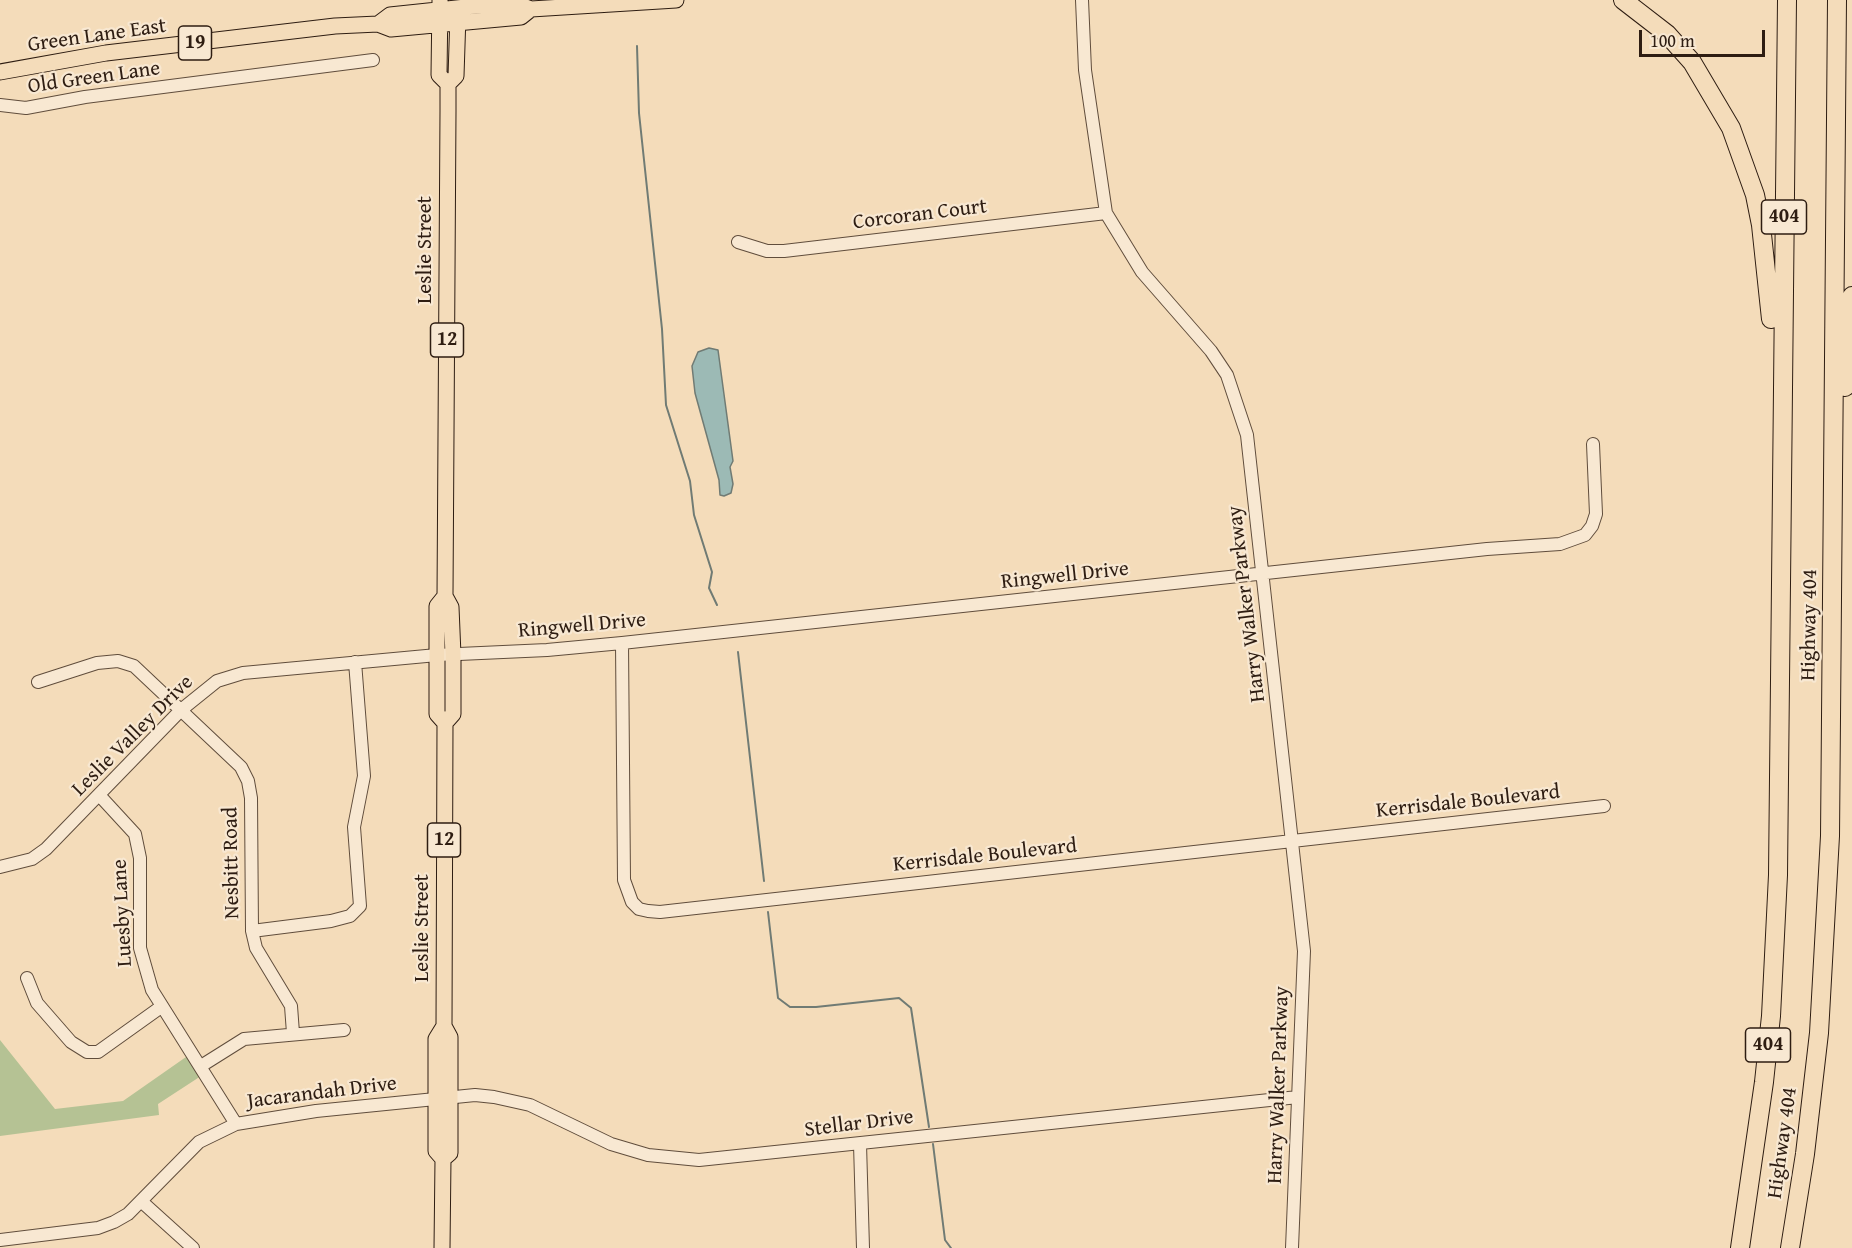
<!DOCTYPE html>
<html>
<head>
<meta charset="utf-8">
<style>
	body { margin:0 }
	#map { position:relative; width:1852px; height:1248px; overflow:hidden; background:#f4dcba; font-family:"Gentium Book Plus",serif }
	canvas { display:block }
	.scale { position:absolute; left:1639px; top:30px; width:126px; height:27px; box-sizing:border-box; border:3px solid #2e1d12; border-top:0; padding-left:8px; font-size:18px; line-height:21px; white-space:nowrap; color:#2e1d12; -webkit-text-stroke:4px #f8e8d2; paint-order:stroke }
</style>
</head>
<body>
<div id="map">
<canvas width="1852" height="1248"></canvas>
<div class="scale">100 m</div>
</div>
<script>
const context = document.querySelector('canvas').getContext('2d');
context.lineJoin = 'round';
function paint(path, color) {
  context.fillStyle = color;
  context.fill(path, 'evenodd');
}
function toPath(rows) {
  const path = new Path2D();
  for (const r of rows) {
    path.moveTo(r[0], r[1]);
    for (let i = 2; i < r.length; i += 2) path.lineTo(r[i], r[i + 1]);
  }
  return path;
}
function trace(path, color, width, dash) {
  context.strokeStyle = color;
  context.lineWidth = width;
  context.lineCap = dash ? 'butt' : 'round';
  context.setLineDash(dash || []);
  context.stroke(path);
}
function drawText(font, color, halo, rows, align = 'center') {
  context.font = font + ' "Gentium Book Plus",serif';
  context.lineWidth = 4.5;
  context.setLineDash([]);
  context.textBaseline = 'middle';
  context.strokeStyle = halo;
  context.fillStyle = color;
  for (const [text, x, y, turn = 0] of rows) {
    context.save();
    context.translate(x, y);
    context.rotate((+turn || 0) * Math.PI / 180);
    context.textAlign = isNaN(turn) ? turn : align;
    if (halo) context.strokeText(text, 0, 0);
    context.fillText(text, 0, 0);
    context.restore();
  }
}
paint(toPath([
	[0,1040,55,1109,123,1101,186,1057,201,1076,158,1104,159,1115,0,1136]
]), '#b5c294');
const water = toPath([
	[709,348,718,350,733,461,730,467,733,484,731,493,724,496,720,495,719,480,695,393,692,366,698,352,709,348]
]);
paint(water, '#9cbab5');
trace(water, '#707b74', 1.5);
trace(toPath([
	[637,46,639,113,662,329,666,405,690,481,694,515,712,572,709,588,717,605],
	[738,652,764,881],
	[768,912,778,998,790,1007,816,1007,899,998,911,1008,929,1127],
	[933,1144,945,1240,951,1248]
]), '#707b74', 2);
const minor = toPath([
	[1082,0,1085,70,1106,213,1142,272,1211,351,1227,375,1247,435,1304,951,1292,1248],
	[0,105,26,108,85,97,373,60],
	[738,242,767,251,784,251,1106,213],
	[622,643,624,880,632,902,639,909,648,911,660,912,1604,806],
	[38,682,97,663,118,661,134,666,241,767,248,781,251,798,252,931,256,948,291,1006,293,1033],
	[100,796,135,834,140,858,140,948,152,990,236,1124],
	[0,867,32,859,46,849,181,710,217,681,243,673,437,655,547,650,622,643,1487,549,1560,544,1585,535,1592,526,1596,514,1593,444],
	[252,931,331,921,350,916,360,906,354,827,364,776,355,662],
	[27,978,37,1003,71,1042,87,1052,98,1052,161,1007],
	[201,1066,244,1039,344,1030],
	[860,1144,863,1248],
	[141,1201,193,1248],
	[0,1240,98,1228,114,1222,128,1214,199,1142,236,1124,316,1111,475,1095,494,1097,530,1105,611,1144,648,1155,699,1160,1298,1097]
]);
const major = toPath([
	[440,0,439,75,448,84,448,111,445,596,451,607,453,655,453,714,445,723],
	[378,24,390,15,475,6,515,3,531,9,676,0],
	[0,72,106,53,335,26,378,24,391,29,521,17,531,9],
	[448,84,456,76,458,15],
	[443,1159,450,1153,450,1037,444,1026,445,723,437,714,437,606,445,596],
	[442,1248,443,1159,436,1151,436,1039,444,1026]
]);
const highway = toPath([
	[1623,0,1667,34,1692,62,1731,128,1755,195,1761,225,1771,319],
	[1845,387,1852,296],
	[1740,1248,1764,1082,1771,1016,1778,875,1787,0],
	[1790,1248,1805,1154,1819,1033,1830,836,1837,0]
]);
trace(minor, '#604d3c', 14);
trace(major, '#2e1d12', 17);
trace(highway, '#2e1d12', 20);
trace(minor, '#f8e8d2', 12);
trace(major, '#f4dcba', 15);
trace(highway, '#f4dcba', 18);
for (const [x, y, w] of [
	[195,43,33],
	[1784,217,45],
	[447,340,33],
	[444,840,33],
	[1768,1045,45]
]) {
  const box = new Path2D();
  box.roundRect(x - w / 2, y - 17, w, 34, 4.5);
  context.fillStyle = '#f8e8d2';
  context.fill(box);
  trace(box, '#2e1d12', 1.5);
}
drawText('bold 20px', '#2e1d12', null, [
	["19",195,43],
	["404",1784,217],
	["12",447,340],
	["12",444,840],
	["404",1768,1045]
]);
drawText('21px', '#2e1d12', '#f8e8d2', [
	["Green Lane East",97,36,-8],
	["Old Green Lane",94,78,-8],
	["Corcoran Court",920,215,-7],
	["Leslie Street",426,250,-90],
	["Ringwell Drive",1065,576,-6],
	["Harry Walker Parkway",1247,604,-97],
	["Highway 404",1810,625,-89],
	["Ringwell Drive",582,626,-5],
	["Leslie Valley Drive",133,736,-45],
	["Kerrisdale Boulevard",1468,802,-6],
	["Kerrisdale Boulevard",985,856,-6],
	["Nesbitt Road",232,863,-91],
	["Luesby Lane",123,913,-93],
	["Leslie Street",423,928,-90],
	["Harry Walker Parkway",1279,1085,-88],
	["Jacarandah Drive",322,1093,-7],
	["Stellar Drive",859,1124,-7],
	["Highway 404",1783,1143,-82]
]);
</script>
</body>
</html>
